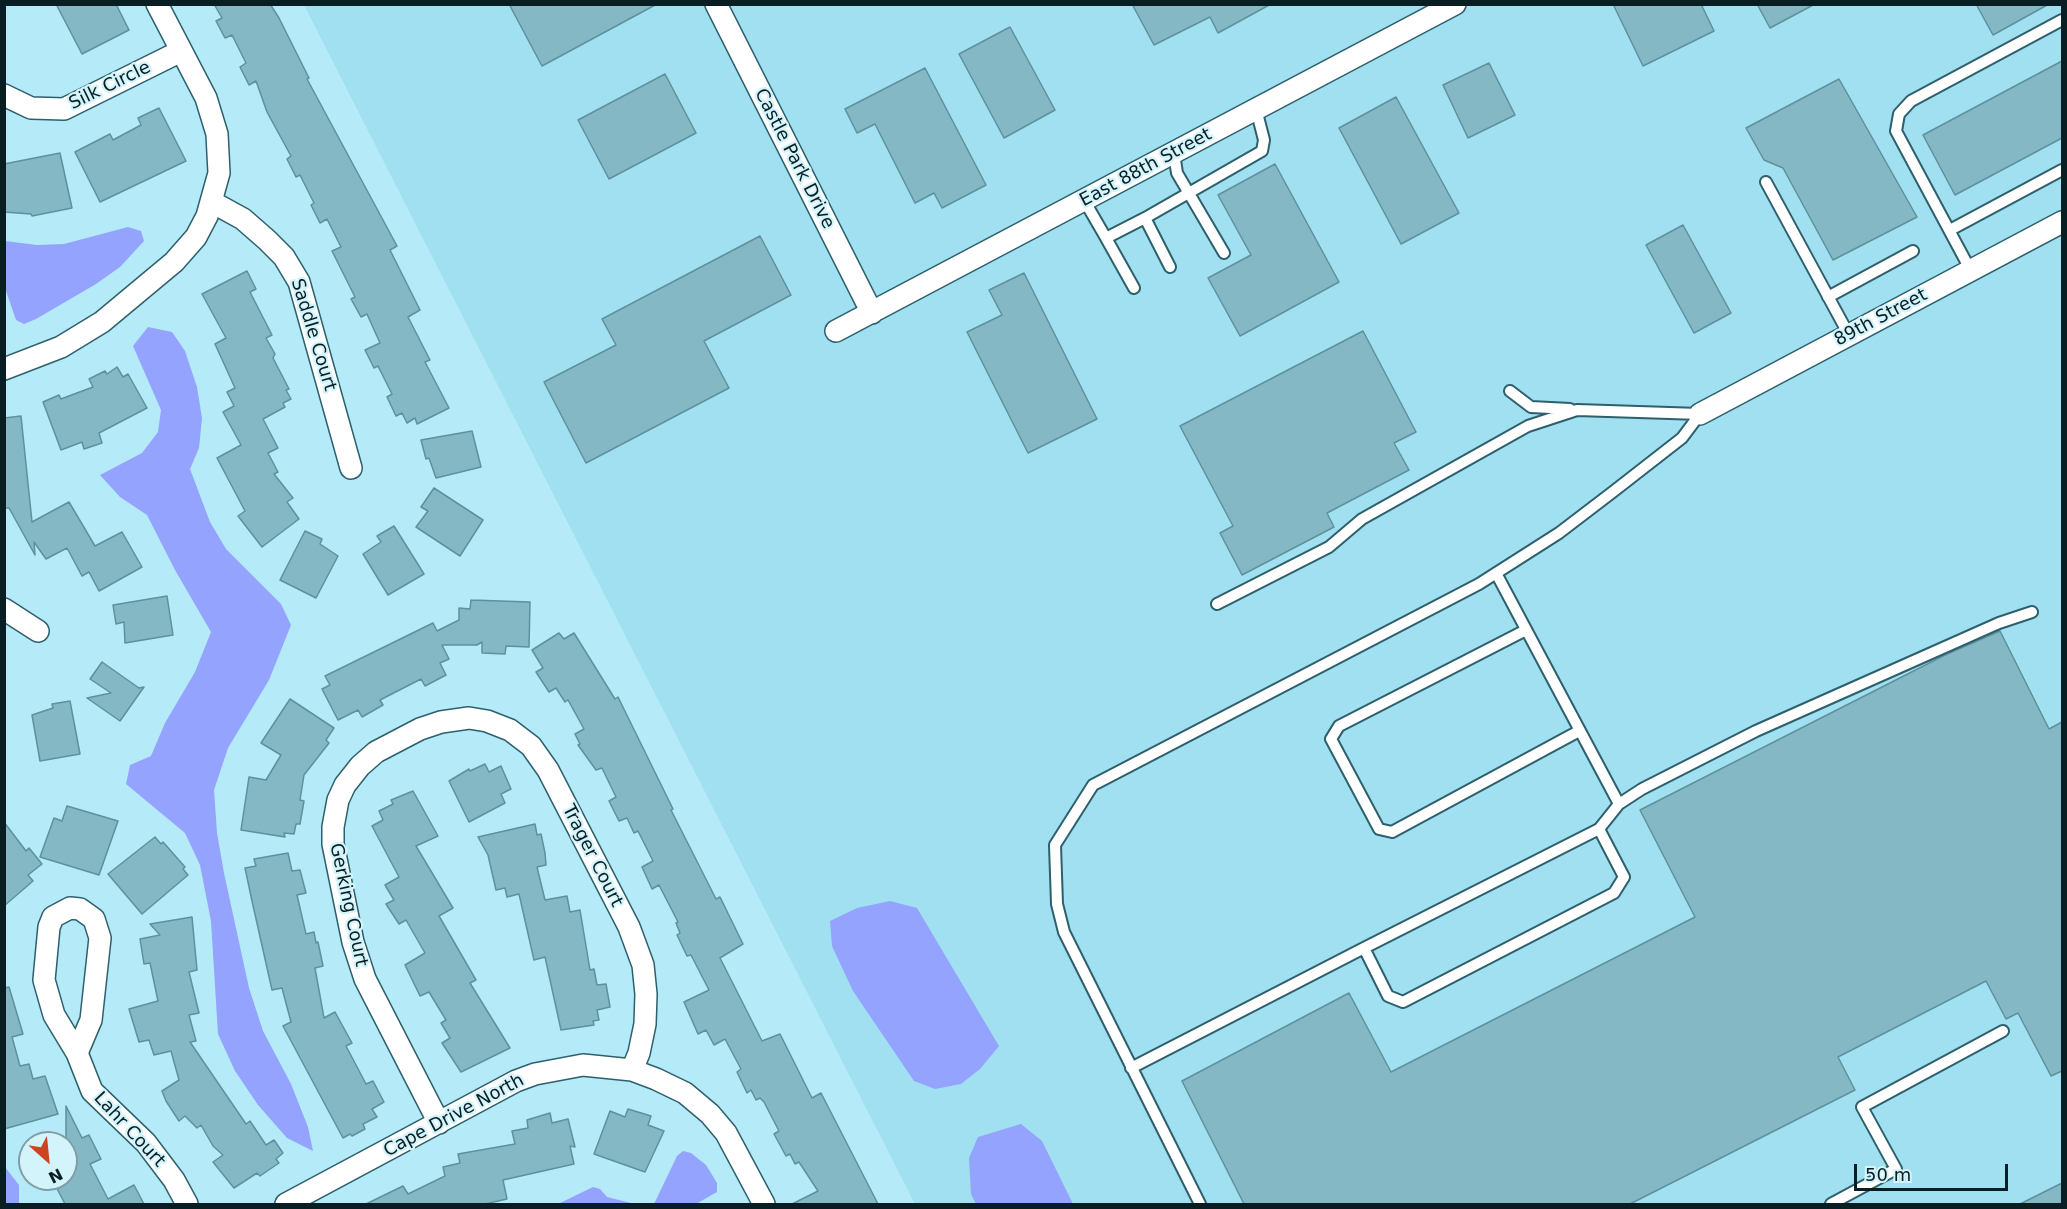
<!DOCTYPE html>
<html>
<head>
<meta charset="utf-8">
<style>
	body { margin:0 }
	#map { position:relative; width:2067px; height:1209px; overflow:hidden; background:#b5eaf8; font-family:"DejaVu Sans",sans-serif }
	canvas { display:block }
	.frame { position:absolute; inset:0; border:6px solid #081e23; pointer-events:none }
	.north { position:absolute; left:18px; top:1131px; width:60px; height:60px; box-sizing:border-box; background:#d4f4fc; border:2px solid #829ea5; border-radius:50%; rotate:153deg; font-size:16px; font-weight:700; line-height:24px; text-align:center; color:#081e23 }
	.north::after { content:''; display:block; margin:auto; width:21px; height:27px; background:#cd4420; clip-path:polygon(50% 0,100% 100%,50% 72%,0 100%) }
	.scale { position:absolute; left:1854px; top:1164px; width:154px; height:27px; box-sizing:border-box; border:3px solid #081e23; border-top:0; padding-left:8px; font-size:18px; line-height:21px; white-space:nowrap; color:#081e23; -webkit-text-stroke:4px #d4f4fc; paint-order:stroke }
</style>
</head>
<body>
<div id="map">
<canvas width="2067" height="1209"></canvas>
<div class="frame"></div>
<div class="north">N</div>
<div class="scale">50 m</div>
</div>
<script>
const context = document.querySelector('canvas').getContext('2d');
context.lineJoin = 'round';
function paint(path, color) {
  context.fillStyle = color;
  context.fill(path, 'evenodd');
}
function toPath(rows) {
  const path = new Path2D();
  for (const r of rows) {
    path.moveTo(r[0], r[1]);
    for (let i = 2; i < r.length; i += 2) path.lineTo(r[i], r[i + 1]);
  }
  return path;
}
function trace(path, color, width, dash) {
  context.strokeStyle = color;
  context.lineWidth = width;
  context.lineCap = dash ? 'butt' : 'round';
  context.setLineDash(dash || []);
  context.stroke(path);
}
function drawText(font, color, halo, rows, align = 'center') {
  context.font = font + ' "DejaVu Sans",sans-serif';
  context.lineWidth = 4.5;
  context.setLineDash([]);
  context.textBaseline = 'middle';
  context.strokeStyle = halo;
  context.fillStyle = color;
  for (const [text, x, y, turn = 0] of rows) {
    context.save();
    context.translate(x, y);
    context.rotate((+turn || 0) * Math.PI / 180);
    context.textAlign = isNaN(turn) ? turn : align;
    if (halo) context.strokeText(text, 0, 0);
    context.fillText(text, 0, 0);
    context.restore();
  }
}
paint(toPath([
	[304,5,2062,5,2062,1204,915,1204]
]), '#a1e0f0');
paint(toPath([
	[128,227,141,231,144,241,120,267,96,284,36,319,24,324,16,320,5,288,5,241,37,245,64,244],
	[148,327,172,332,185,351,197,387,202,418,199,448,190,469,210,522,226,549,281,604,291,625,269,680,228,748,214,790,217,833,224,873,249,988,263,1031,291,1084,308,1127,313,1151,287,1138,258,1105,235,1071,218,1034,211,921,200,865,185,833,126,784,130,765,151,756,165,723,195,672,211,632,175,570,147,515,120,497,100,475,142,453,158,432,161,410,133,346],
	[890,901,917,908,999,1046,980,1069,961,1084,935,1089,914,1081,853,991,832,946,830,921,857,908],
	[1021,1124,1042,1141,1073,1204,976,1204,971,1194,969,1158,978,1137],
	[683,1151,691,1153,706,1165,717,1183,717,1192,696,1204,654,1204,677,1156],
	[5,1167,19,1185,19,1204,5,1204],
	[593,1187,600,1189,607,1197,635,1204,558,1204]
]), '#93a3fe');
const building = toPath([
	[56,4,116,4,129,30,82,54,56,4],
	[214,4,270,4,279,18,309,78,307,79,397,246,390,250,420,310,408,317,430,360,425,362,449,408,417,424,415,418,407,423,402,413,396,416,387,397,392,394,378,366,374,368,365,350,380,343,367,314,361,317,351,299,355,297,332,251,341,247,327,219,320,223,311,205,314,203,300,175,296,177,287,159,291,156,267,112,256,81,249,85,240,67,246,63,232,35,225,38,216,21,222,18,214,4],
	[509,4,657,4,542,66,509,4],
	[1132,4,1271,4,1218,33,1210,17,1154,45,1132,4],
	[1613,4,1701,4,1714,31,1643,66,1613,4],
	[1757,4,1815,4,1770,28,1757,4],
	[1976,4,2049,4,1993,35,1976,4],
	[1010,27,1055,110,1004,138,959,54,1010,27],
	[2062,61,2062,138,1955,195,1923,135,2062,61],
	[1489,63,1515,115,1468,138,1443,85,1489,63],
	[925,68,986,185,942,208,934,193,915,203,875,124,857,133,845,109,925,68],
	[665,74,696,133,609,179,578,120,665,74],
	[1839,79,1917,217,1833,260,1783,168,1764,160,1746,128,1839,79],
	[1396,97,1459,213,1401,244,1339,128,1396,97],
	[159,108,186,161,100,202,75,152,110,134,113,140,141,125,138,118,159,108],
	[60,153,72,208,32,216,31,214,4,212,4,164,60,153],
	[1275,164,1339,282,1240,336,1208,278,1251,255,1218,195,1275,164],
	[1683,225,1731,313,1694,333,1646,245,1683,225],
	[760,236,791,295,704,341,729,388,586,463,544,382,616,345,602,319,760,236],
	[247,271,256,289,250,292,272,335,266,338,275,354,273,358,289,389,286,390,291,399,283,403,285,407,263,419,278,448,268,453,278,472,274,474,293,498,287,502,299,519,262,547,238,516,245,511,217,458,241,445,223,412,234,406,227,392,235,388,215,344,226,338,202,294,247,271],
	[1024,273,1097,419,1028,453,967,332,1002,315,989,290,1024,273],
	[1363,331,1416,432,1394,443,1409,470,1327,513,1334,527,1242,575,1220,533,1233,526,1180,426,1363,331],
	[117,367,123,377,128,374,147,408,99,433,102,443,84,449,82,442,61,450,43,402,59,395,61,399,93,387,89,379,105,371,107,374,117,367],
	[21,416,32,522,69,502,95,546,122,532,142,567,99,591,89,572,82,576,67,548,46,559,34,542,35,555,9,508,4,508,4,418,21,416],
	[472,431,481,467,436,478,429,458,426,459,421,440,472,431],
	[434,488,483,520,460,556,416,527,428,511,421,507,434,488],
	[394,526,424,574,388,595,363,554,381,542,377,536,394,526],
	[305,531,322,539,320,544,338,556,316,598,280,580,305,531],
	[167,596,173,635,125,643,124,622,116,624,113,605,167,596],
	[471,600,530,602,529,647,506,646,505,654,482,653,482,642,477,645,442,645,449,659,440,663,446,675,425,686,421,679,380,700,383,705,362,717,358,710,338,720,322,689,330,685,325,676,433,623,437,631,459,620,459,608,470,609,471,600],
	[2000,631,2049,729,2062,722,2062,1071,2051,1076,2018,1013,2006,1019,1986,981,1838,1057,1855,1090,1630,1204,1244,1204,1182,1081,1349,993,1391,1072,1695,917,1640,810,1945,655,2000,631],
	[559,633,564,639,574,633,615,699,618,697,673,809,671,810,716,899,720,897,743,944,720,958,762,1041,780,1034,812,1098,821,1093,878,1204,792,1204,818,1191,799,1162,795,1164,790,1154,786,1156,774,1134,779,1131,764,1102,760,1098,756,1100,751,1090,747,1093,737,1072,741,1069,725,1039,714,1045,706,1030,698,1034,684,1002,709,990,691,955,687,956,677,935,680,933,676,923,678,922,659,885,652,889,642,867,653,861,638,831,634,833,627,818,619,821,609,801,616,797,602,768,596,770,578,745,580,744,575,734,584,729,568,700,565,702,556,688,549,692,536,672,543,668,532,650,559,633],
	[102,662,139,688,144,687,120,721,87,698,111,693,90,679,102,662],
	[290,699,334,728,326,740,329,743,304,775,300,800,304,801,300,824,296,824,294,834,284,833,285,837,241,830,249,777,266,780,281,755,261,743,290,699],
	[70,701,80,754,40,761,32,715,53,708,52,704,70,701],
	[485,764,489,772,501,766,511,789,501,794,505,803,469,822,449,781,469,769,470,771,485,764],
	[413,791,438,836,416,846,453,908,439,916,476,980,470,983,510,1048,461,1072,442,1043,450,1038,441,1023,446,1020,429,992,420,996,405,965,425,953,406,920,399,924,386,904,394,900,385,885,399,877,372,826,383,820,379,811,393,804,391,800,413,791],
	[67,806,118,821,99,875,40,857,54,818,62,821,67,806],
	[4,822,26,851,29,848,42,864,28,875,33,881,4,906,4,822],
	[535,824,537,835,541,834,545,853,546,865,537,867,545,900,567,896,570,912,580,910,590,970,594,969,597,985,606,984,610,1007,597,1010,599,1020,593,1021,594,1025,561,1030,545,957,534,960,519,894,507,897,505,888,496,890,488,855,478,837,535,824],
	[155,837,161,844,163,842,185,867,183,869,188,875,142,914,108,874,155,837],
	[288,853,292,871,300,870,306,893,297,895,306,934,314,932,316,943,318,942,323,966,315,968,324,1018,335,1012,352,1043,346,1046,366,1084,373,1081,384,1102,372,1109,377,1117,363,1124,365,1129,352,1136,350,1134,343,1138,283,1026,291,1022,282,988,272,990,252,901,245,868,256,866,254,859,288,853],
	[192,917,197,970,189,972,199,1013,189,1015,196,1041,190,1042,246,1124,250,1121,266,1145,274,1140,283,1153,276,1159,279,1163,260,1176,257,1173,234,1188,213,1162,223,1155,213,1146,201,1125,197,1128,185,1116,179,1121,166,1101,162,1091,179,1080,171,1051,154,1055,149,1040,139,1042,129,1009,158,1001,150,963,144,964,140,939,160,935,150,924,192,917],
	[9,987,23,1034,12,1037,20,1066,29,1064,33,1079,45,1076,58,1114,4,1129,4,988,9,987],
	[66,1106,82,1138,89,1135,101,1159,90,1164,108,1199,134,1185,144,1204,65,1204,52,1179,66,1179,66,1106],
	[628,1109,651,1116,648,1125,664,1131,645,1172,594,1154,610,1111,625,1117,628,1109],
	[550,1113,552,1123,568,1119,575,1147,570,1146,574,1164,503,1180,507,1199,485,1204,366,1204,403,1186,408,1194,445,1176,443,1167,460,1163,458,1154,515,1144,512,1131,528,1128,527,1120,550,1113],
	[2062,1183,2062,1204,2020,1204,2062,1183]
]);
paint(building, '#84b8c5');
trace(building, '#5d919d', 1.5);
const service = toPath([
	[1174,153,1177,173,1224,253],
	[1766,182,1849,335],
	[1084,200,1106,238,1145,218,1262,151,1264,140,1256,109],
	[1145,218,1170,267],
	[1950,230,2062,170],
	[1106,238,1134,288],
	[1971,271,1896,131,1899,114,1911,101,2062,20],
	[1828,297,1913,251],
	[1510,391,1531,407,1570,409],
	[1496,573,1619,804],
	[1526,630,1339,726,1331,739,1379,829,1392,832,1579,731],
	[1599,829,1619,804,1642,789,1756,731,1999,623,2032,612],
	[1131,1068,1364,948,1599,829,1624,877,1614,893,1403,1002,1388,996,1364,948],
	[1200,1204,1064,932,1057,904,1055,845,1093,785,1479,584,1559,533,1614,491,1682,438,1700,414,1577,410,1528,426,1362,519,1329,547,1217,604],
	[1831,1204,1896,1169,1862,1107,2003,1031]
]);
const minor = toPath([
	[716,4,872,313],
	[4,95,31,108,64,109,181,51],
	[212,202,243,219,267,240,284,257,299,282,351,468],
	[836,331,1455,4],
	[4,369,61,347,102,322,174,262,196,237,207,216,219,173,217,134,206,98,157,4],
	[1700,414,2062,222],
	[4,609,38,631],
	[77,1053,91,1020,100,938,94,919,80,909,70,908,53,917,49,927,44,980,54,1015,77,1053,92,1091,146,1143,174,1180,187,1204],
	[439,1123,365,979,353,942,333,844,333,827,338,800,345,785,360,766,376,752,420,729,441,722,469,718,487,721,510,730,531,746,548,770,629,927,643,965,646,994,645,1024,639,1053,632,1070],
	[286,1204,516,1081,535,1074,583,1065,632,1070,656,1079,685,1093,710,1114,726,1133,764,1204]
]);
trace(service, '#2d606c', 14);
trace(minor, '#2d606c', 24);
trace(service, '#fff', 10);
trace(minor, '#fff', 21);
drawText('18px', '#081e23', '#d4f4fc', [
	["Silk Circle",110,86,-26],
	["Castle Park Drive",794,159,63],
	["East 88th Street",1146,168,-28],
	["89th Street",1881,318,-28],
	["Saddle Court",313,335,73],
	["Trager Court",592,856,63],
	["Gerking Court",348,905,78],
	["Cape Drive North",454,1116,-28],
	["Lahr Court",129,1130,47]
]);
</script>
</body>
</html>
